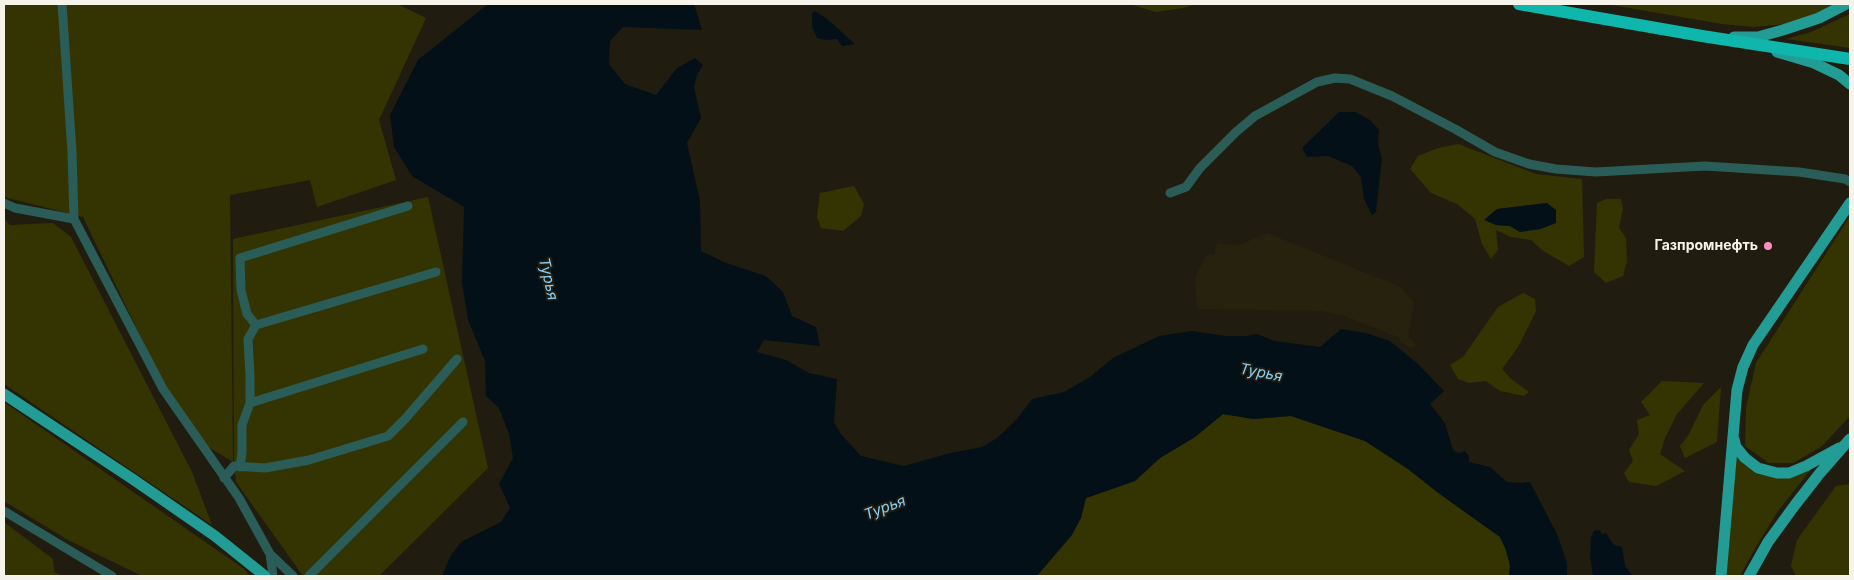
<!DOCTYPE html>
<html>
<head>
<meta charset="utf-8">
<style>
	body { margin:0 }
	#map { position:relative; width:1854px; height:580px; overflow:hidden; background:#201d10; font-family:Inter,sans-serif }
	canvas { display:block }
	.frame { position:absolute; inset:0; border:5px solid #f5f3ea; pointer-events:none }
</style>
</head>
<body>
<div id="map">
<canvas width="1854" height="580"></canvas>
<div class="frame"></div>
</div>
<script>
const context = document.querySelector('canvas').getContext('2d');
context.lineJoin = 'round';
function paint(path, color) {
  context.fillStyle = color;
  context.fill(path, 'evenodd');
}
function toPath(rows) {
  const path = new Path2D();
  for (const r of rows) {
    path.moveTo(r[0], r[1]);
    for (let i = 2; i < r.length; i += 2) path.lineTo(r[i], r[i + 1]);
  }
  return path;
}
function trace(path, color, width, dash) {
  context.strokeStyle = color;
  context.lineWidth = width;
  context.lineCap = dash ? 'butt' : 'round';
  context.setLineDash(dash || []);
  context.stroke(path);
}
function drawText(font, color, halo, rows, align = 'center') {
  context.font = font + ' Inter,sans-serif';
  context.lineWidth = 4;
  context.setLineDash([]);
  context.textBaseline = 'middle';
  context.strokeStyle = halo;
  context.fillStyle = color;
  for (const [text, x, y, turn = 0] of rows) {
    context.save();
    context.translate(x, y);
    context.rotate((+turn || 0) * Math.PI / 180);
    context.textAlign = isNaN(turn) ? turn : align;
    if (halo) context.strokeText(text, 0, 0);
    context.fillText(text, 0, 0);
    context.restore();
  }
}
paint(toPath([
	[1267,233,1401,287,1414,303,1408,337,1416,344,1411,349,1399,341,1400,338,1345,316,1321,311,1197,309,1195,281,1197,273,1208,253,1214,255,1217,243,1237,246]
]), '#26220e');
paint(toPath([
	[4,4,397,4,426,18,379,120,396,180,317,207,310,180,230,195,233,462,205,445,161,379,83,217,4,197],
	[1130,4,1197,4,1183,8,1156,12],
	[1606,4,1834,4,1817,13,1785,24,1754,27,1722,24],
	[1850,14,1850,48,1786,39,1811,32],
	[1458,144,1536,174,1582,179,1584,257,1569,266,1542,250,1531,240,1511,237,1496,230,1498,250,1491,259,1482,244,1475,219,1457,204,1431,193,1410,169,1418,156,1438,148],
	[1547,203,1556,211,1520,232,1510,226,1496,225,1485,219,1497,209],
	[854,186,864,204,861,216,843,231,821,228,817,217,820,193],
	[428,197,488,468,379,576,303,576,236,482,234,466,233,239],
	[1606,199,1621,199,1623,208,1619,228,1626,238,1627,261,1623,276,1606,283,1594,272,1597,203],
	[1850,216,1850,416,1821,447,1793,463,1769,463,1745,446,1746,408,1756,363],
	[4,218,10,225,53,223,71,237,192,472,212,525,4,384],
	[1523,293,1535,299,1536,311,1518,347,1502,369,1511,379,1529,392,1524,396,1500,391,1486,381,1469,383,1458,379,1450,365,1463,357,1498,307],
	[1662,381,1704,383,1677,414,1665,438,1660,454,1685,471,1656,486,1629,482,1624,473,1633,461,1629,450,1639,434,1637,420,1650,415,1641,402],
	[1721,387,1717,442,1685,458,1680,446,1688,436,1703,405],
	[4,402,244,569,250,576,142,576,68,540,4,501],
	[1223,414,1253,419,1291,416,1365,441,1408,469,1437,492,1500,537,1506,550,1510,566,1509,576,1037,576,1081,518,1086,498,1135,481,1160,458,1195,437],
	[1736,454,1744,465,1765,474,1812,468,1778,511,1757,545,1740,576,1725,576],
	[1850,484,1850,576,1796,576,1791,566,1797,540,1836,486],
	[4,522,53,559,54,572,63,576,4,576]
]), '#343403');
paint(toPath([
	[488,4,694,4,702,30,623,27,610,41,609,64,625,84,656,95,677,68,695,58,703,65,697,75,694,87,701,118,687,143,700,201,701,251,726,263,766,276,783,292,792,316,816,327,820,346,764,340,757,352,786,360,809,373,837,379,834,423,841,434,861,456,904,466,950,453,982,447,997,438,1017,419,1032,399,1064,392,1090,377,1113,358,1159,336,1192,331,1226,336,1246,336,1257,334,1275,341,1320,347,1341,329,1366,333,1390,341,1418,364,1444,391,1430,404,1445,423,1453,450,1459,453,1465,451,1469,456,1469,462,1490,467,1507,482,1518,483,1530,482,1557,534,1567,563,1567,576,1509,576,1510,566,1506,550,1500,537,1437,492,1408,469,1365,441,1291,416,1253,419,1223,414,1195,437,1160,458,1135,481,1086,498,1081,518,1072,535,1037,576,442,576,450,557,461,542,501,522,510,508,499,484,513,458,509,434,499,408,486,396,485,361,468,320,462,282,464,207,412,176,394,147,390,115,418,60],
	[815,11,827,19,855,44,842,46,837,39,826,40,817,38,812,27,812,13],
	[1339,112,1355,112,1370,120,1379,130,1378,144,1382,159,1376,212,1372,215,1364,199,1361,177,1352,166,1328,156,1307,157,1302,148],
	[1547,203,1556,210,1556,223,1541,229,1520,232,1510,226,1496,225,1484,220,1497,209],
	[1600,530,1602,534,1606,533,1614,545,1622,547,1625,566,1632,575,1631,576,1593,576,1590,556,1591,537,1594,531]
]), '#041017');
trace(toPath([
	[62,4,72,152,74,219,163,389,239,498,270,554,273,576],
	[1170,193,1186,187,1200,168,1236,132,1255,116,1317,82,1335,78,1350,79,1392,96,1455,129,1495,152,1529,164,1556,169,1596,172,1705,166,1799,172,1845,179,1850,182],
	[4,203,15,208,74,219],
	[256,325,247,314,241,290,240,258,408,206],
	[250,403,423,349],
	[240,467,242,452,242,425,250,403,250,376,248,339,256,325,436,272],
	[224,478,234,466,265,468,309,460,388,436,405,419,457,359],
	[4,511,112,576],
	[270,554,293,576],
	[309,576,463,422]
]), '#2b5d58', 9);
trace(toPath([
	[1734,37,1758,37,1783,30,1819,18,1846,4],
	[1777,52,1814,63,1839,75,1850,84],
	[4,394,134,480,215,536,265,576],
	[1734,439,1736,447,1745,458,1758,468,1777,473,1789,473,1806,466,1839,448],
	[1721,576,1737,390,1743,367,1753,345,1850,203],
	[1749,576,1768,542,1795,505,1820,473,1850,439]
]), '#229c95', 11);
trace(toPath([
	[1519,4,1702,36,1850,59]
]), '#0fb6ac', 12);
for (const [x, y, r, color] of [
	[1768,246,5,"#fd8ebf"]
]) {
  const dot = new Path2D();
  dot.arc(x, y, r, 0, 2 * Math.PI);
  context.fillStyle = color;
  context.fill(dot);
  trace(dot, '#201d10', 2);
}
drawText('bold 14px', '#f5f3ea', '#201d10', [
	["Газпромнефть",1758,246]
], 'right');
drawText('italic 15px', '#89cdf6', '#201d10', [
	["Турья",548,279,77],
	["Турья",1261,373,11],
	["Турья",885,508,-21]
]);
</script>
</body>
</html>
